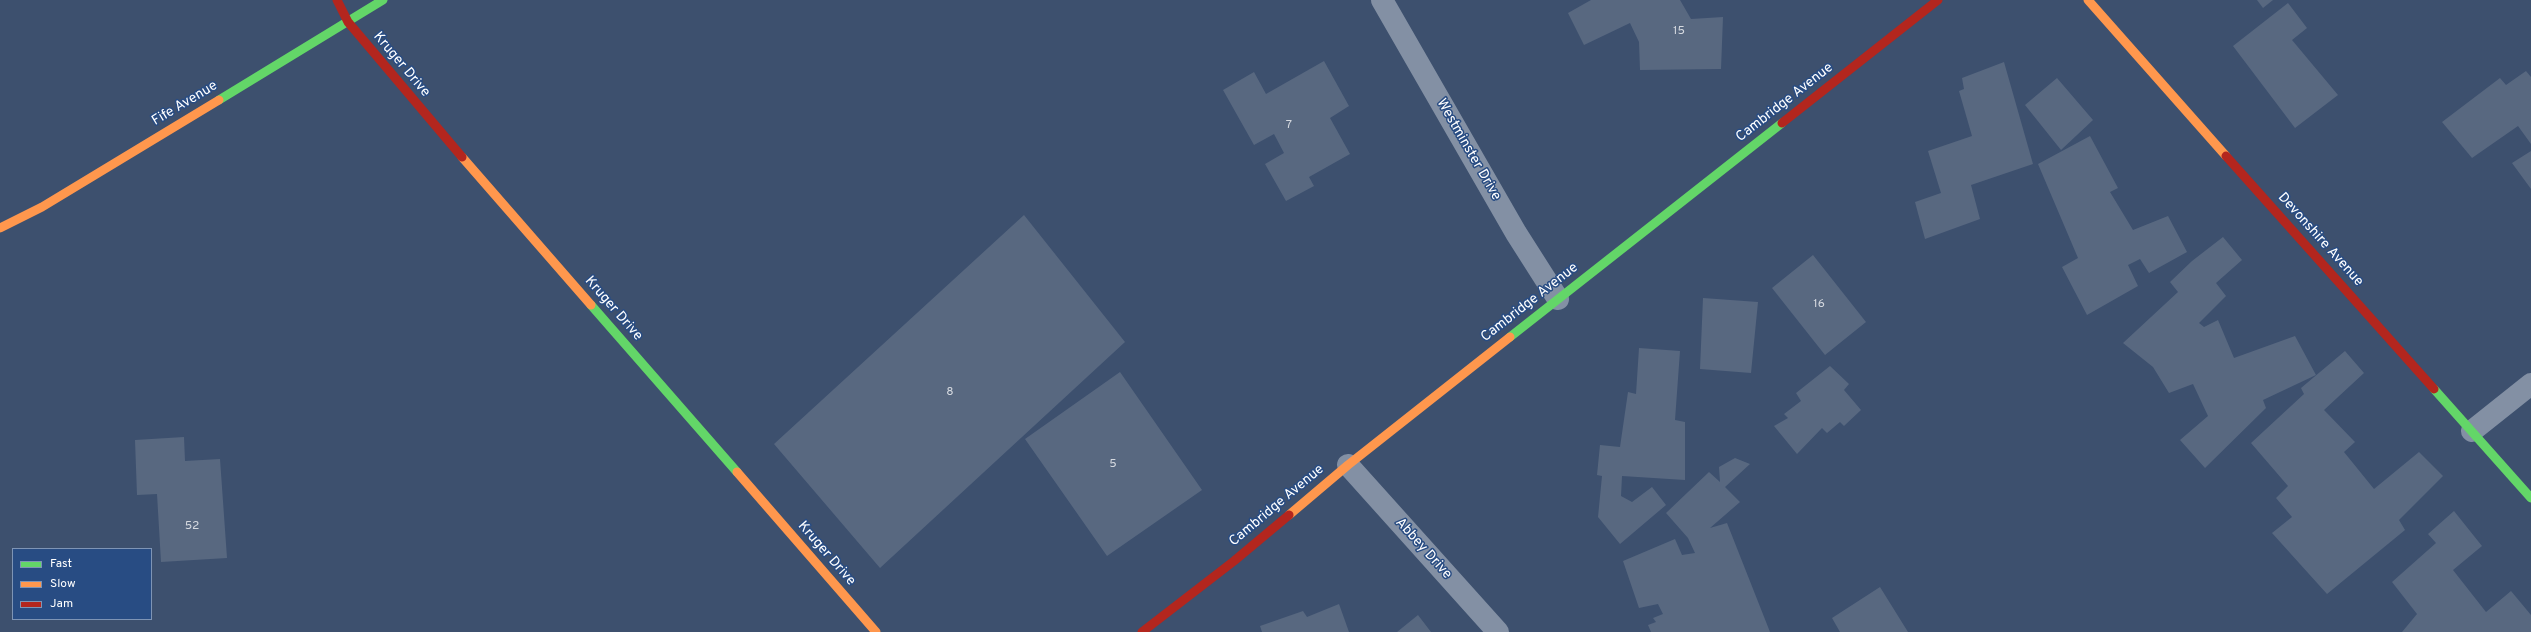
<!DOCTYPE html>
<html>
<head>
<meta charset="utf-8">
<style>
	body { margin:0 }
	#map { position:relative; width:2531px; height:632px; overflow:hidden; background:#3d506e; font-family:Overpass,sans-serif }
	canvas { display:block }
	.legend { position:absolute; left:12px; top:548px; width:140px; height:72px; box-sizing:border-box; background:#284c83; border:1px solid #7e94b5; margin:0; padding:5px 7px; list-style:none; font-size:12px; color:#fff }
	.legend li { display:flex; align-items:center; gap:8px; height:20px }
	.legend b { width:20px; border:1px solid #7e94b5 }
</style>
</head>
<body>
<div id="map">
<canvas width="2531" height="632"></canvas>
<ul class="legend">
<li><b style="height:5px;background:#63d668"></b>Fast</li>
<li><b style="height:5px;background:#ff974d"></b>Slow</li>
<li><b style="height:5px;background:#b3261e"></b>Jam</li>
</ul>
</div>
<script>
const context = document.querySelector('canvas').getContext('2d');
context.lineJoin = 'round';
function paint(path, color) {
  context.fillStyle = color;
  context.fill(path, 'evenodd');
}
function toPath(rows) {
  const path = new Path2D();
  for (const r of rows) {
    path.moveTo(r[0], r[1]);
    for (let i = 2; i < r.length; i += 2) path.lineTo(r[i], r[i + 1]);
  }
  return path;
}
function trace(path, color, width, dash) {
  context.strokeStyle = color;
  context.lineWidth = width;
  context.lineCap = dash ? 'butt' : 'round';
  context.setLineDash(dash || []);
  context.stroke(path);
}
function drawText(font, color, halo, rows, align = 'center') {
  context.font = font + ' Overpass,sans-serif';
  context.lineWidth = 3;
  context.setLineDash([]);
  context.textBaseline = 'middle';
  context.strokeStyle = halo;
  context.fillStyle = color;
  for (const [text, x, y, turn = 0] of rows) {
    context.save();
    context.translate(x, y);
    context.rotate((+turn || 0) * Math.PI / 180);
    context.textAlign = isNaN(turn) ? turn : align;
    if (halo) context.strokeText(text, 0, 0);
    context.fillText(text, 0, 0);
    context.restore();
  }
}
paint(toPath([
	[1591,0,1680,0,1691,19,1723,17,1721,69,1640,70,1639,42,1630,23,1584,45,1568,13],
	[2257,0,2273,0,2263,8],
	[2288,3,2307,28,2292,40,2338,95,2295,128,2233,46],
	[1324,61,1349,106,1330,118,1350,154,1309,177,1314,186,1286,201,1265,164,1284,153,1274,134,1254,145,1223,90,1254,72,1266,94],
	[2004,62,2033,164,1971,185,1980,219,1925,239,1915,202,1941,193,1928,151,1972,136,1959,91,1964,89,1962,78],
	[2526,71,2531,77,2531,144,2518,126,2472,158,2442,122,2500,78,2506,85],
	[2057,78,2093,120,2061,150,2025,105],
	[2090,136,2118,188,2110,192,2133,230,2168,216,2187,252,2149,273,2140,259,2128,265,2138,286,2087,315,2062,267,2078,258,2038,164],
	[2531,151,2531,189,2512,163],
	[1024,215,1125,342,880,568,774,444],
	[2223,237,2242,260,2216,283,2226,296,2199,323,2204,327,2218,320,2234,358,2295,336,2316,375,2263,400,2266,408,2205,468,2180,440,2208,416,2193,384,2169,393,2153,367,2123,343,2178,292,2170,282,2192,261],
	[1813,255,1866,322,1825,355,1772,288],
	[1703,298,1758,302,1751,373,1700,369],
	[1639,348,1680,351,1675,420,1685,422,1685,480,1622,476,1621,496,1632,502,1652,487,1666,505,1620,544,1598,517,1602,476,1597,475,1600,445,1620,447,1628,392,1636,394],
	[2345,351,2364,373,2324,410,2355,442,2344,452,2374,489,2419,452,2443,476,2399,520,2405,530,2327,594,2272,533,2292,517,2276,498,2288,486,2251,443,2304,394,2301,388],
	[1830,366,1849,384,1844,390,1861,410,1844,426,1840,422,1827,433,1822,428,1797,454,1774,426,1788,418,1784,414,1801,401,1796,393],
	[1120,372,1202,490,1107,556,1025,439],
	[184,437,185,461,220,459,227,558,161,562,157,494,137,495,135,440],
	[1735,458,1750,464,1725,487,1740,502,1710,528,1727,523,1770,632,1651,632,1648,625,1656,622,1653,618,1663,614,1658,604,1639,608,1623,561,1675,539,1682,555,1695,553,1688,538,1666,513,1709,472,1720,482,1719,467],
	[2454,511,2482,546,2453,570,2486,612,2511,591,2531,615,2531,632,2402,632,2417,614,2392,582,2436,543,2428,534],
	[1880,587,1908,632,1840,632,1832,618],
	[1339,604,1349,632,1262,632,1260,626,1303,611,1307,617],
	[1418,615,1431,632,1397,632]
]), '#586880');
trace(toPath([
	[1382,0,1516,233,1558,299],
	[2472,431,2531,384],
	[1348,465,1498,632]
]), '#8390a4', 22);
trace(toPath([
	[219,100,383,0],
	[591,305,737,472],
	[1510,337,1782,123],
	[2434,389,2531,498]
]), '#63d668', 9);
trace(toPath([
	[2088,0,2226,156],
	[462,157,591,305],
	[0,228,42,207,219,100],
	[737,472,876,632],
	[1289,515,1348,465,1510,337]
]), '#ff974d', 9);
trace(toPath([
	[337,0,348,22,462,157],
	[1782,123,1938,0],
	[2226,156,2434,389],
	[1142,632,1234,561,1289,515]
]), '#b3261e', 9);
drawText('12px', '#d5d9df', null, [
	["15",1679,32],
	["7",1289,126],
	["16",1819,305],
	["8",950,393],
	["5",1113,465],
	["52",192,527]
]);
drawText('14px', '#fff', '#284c83', [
	["Kruger Drive",401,65,50],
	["Cambridge Avenue",1785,103,-38],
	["Fife Avenue",185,104,-31],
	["Westminster Drive",1468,150,60],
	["Devonshire Avenue",2320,240,48],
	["Cambridge Avenue",1530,303,-38],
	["Kruger Drive",613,309,49],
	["Cambridge Avenue",1277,506,-40],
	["Abbey Drive",1423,549,48],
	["Kruger Drive",826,554,49]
]);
</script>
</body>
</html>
